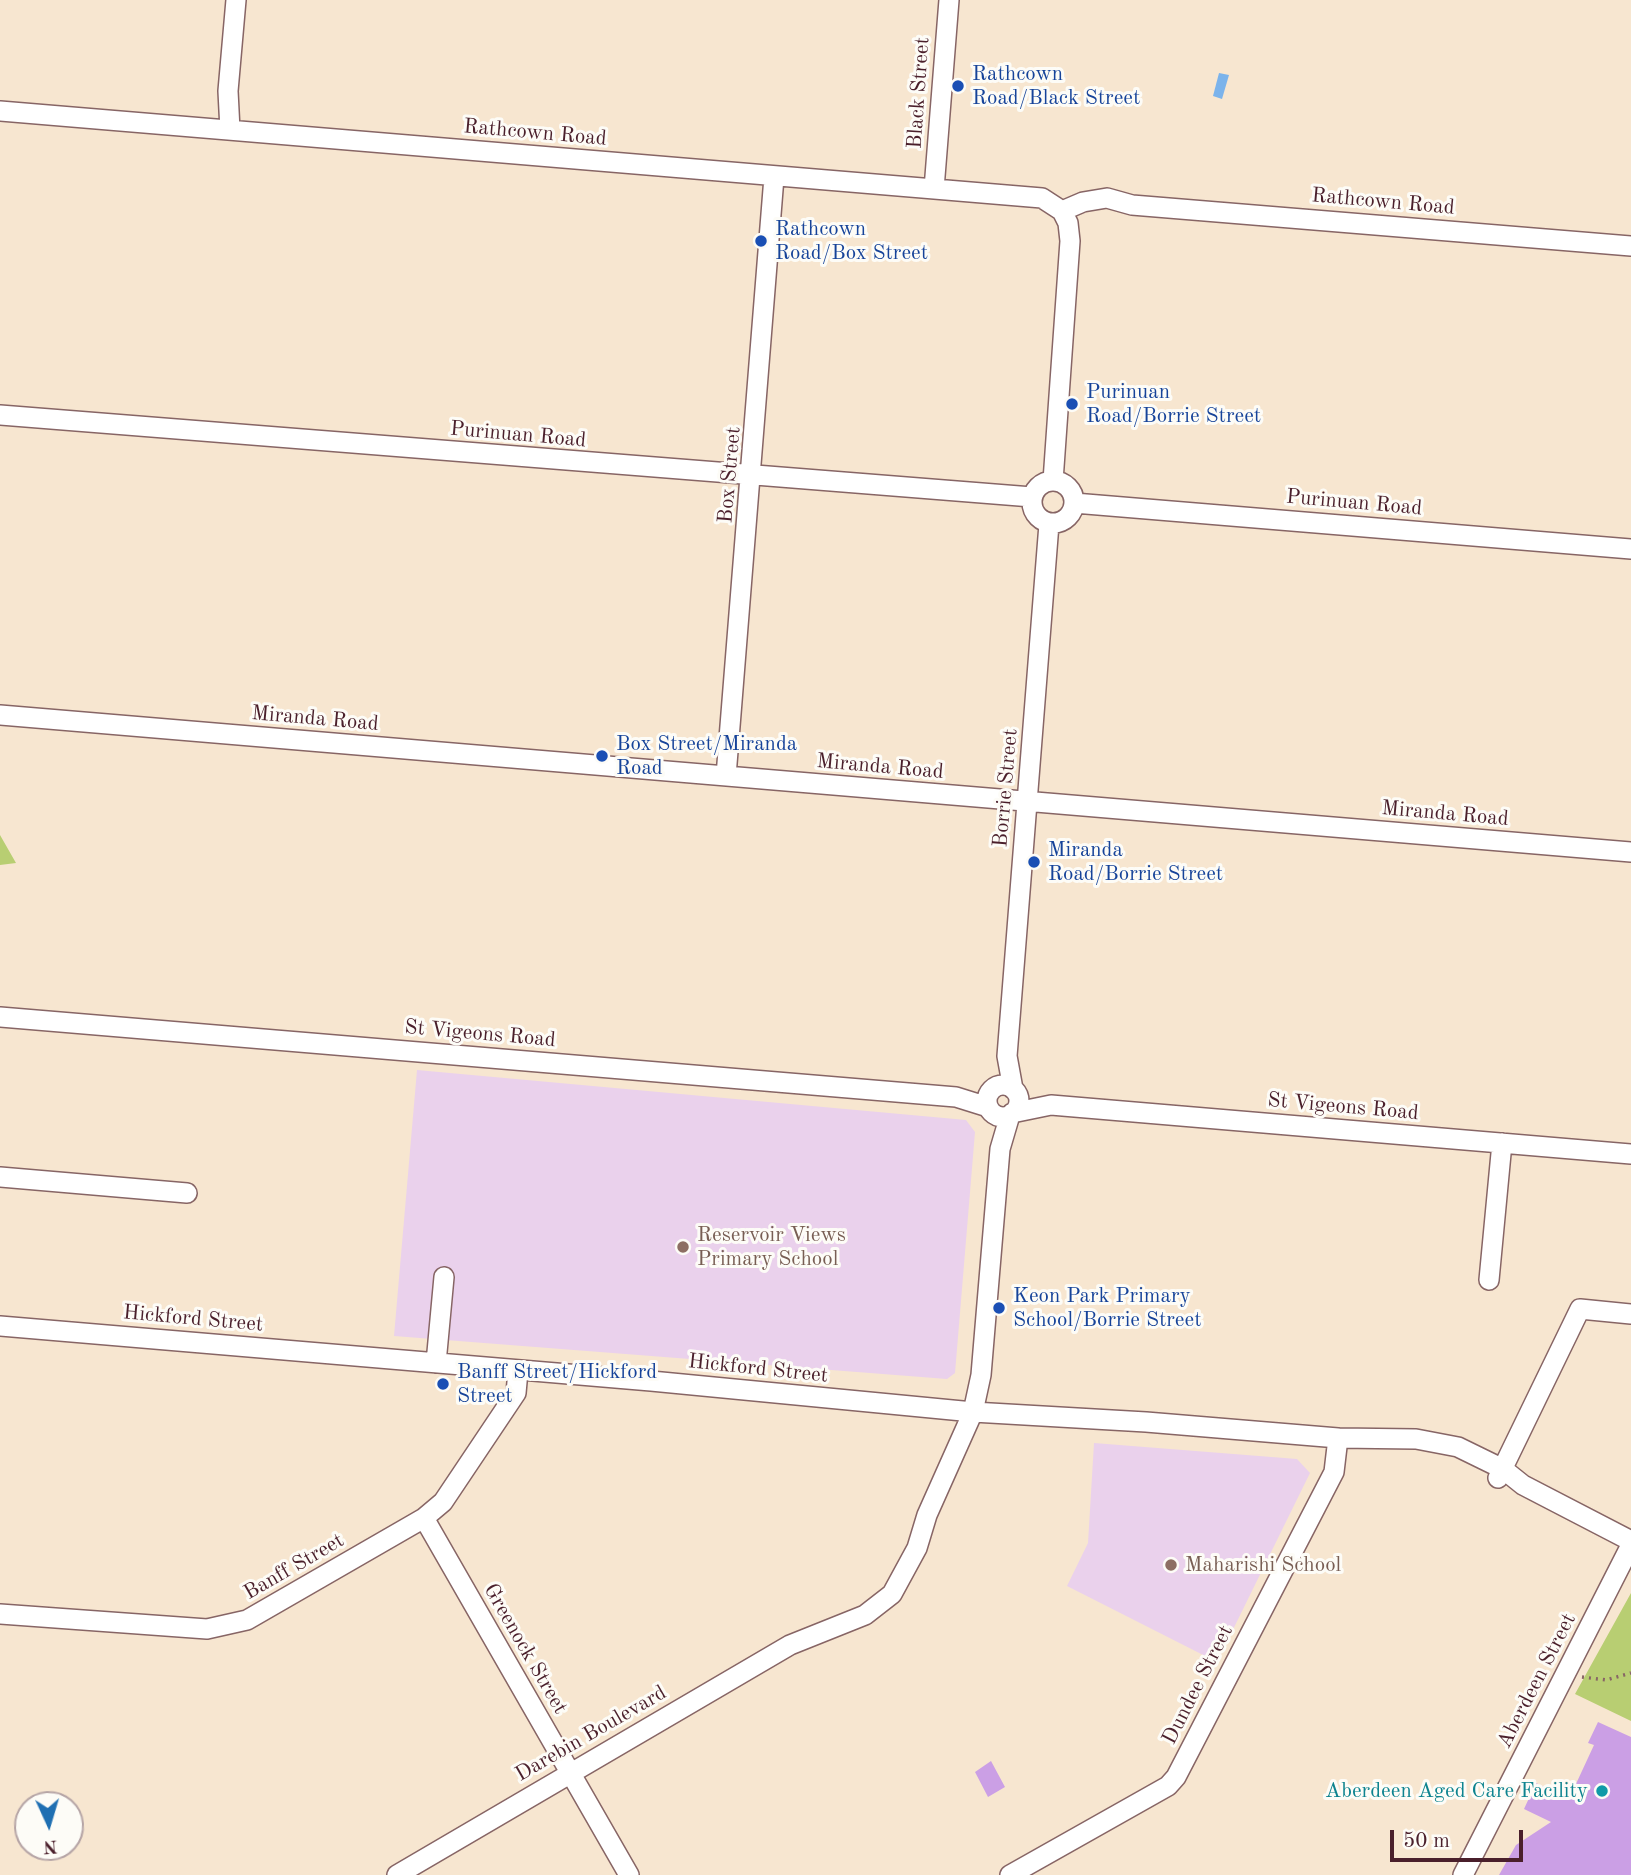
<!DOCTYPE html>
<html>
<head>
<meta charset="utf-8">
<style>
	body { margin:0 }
	#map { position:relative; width:1631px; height:1875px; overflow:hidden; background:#f7e6d0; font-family:"Old Standard TT",serif }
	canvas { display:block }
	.north { position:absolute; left:14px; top:1791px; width:70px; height:70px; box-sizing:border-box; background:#fdfcf7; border:2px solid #b5a4a5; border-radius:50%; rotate:176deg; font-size:19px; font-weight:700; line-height:28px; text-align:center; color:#4a1f2b }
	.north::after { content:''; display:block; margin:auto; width:24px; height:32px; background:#1f6fb2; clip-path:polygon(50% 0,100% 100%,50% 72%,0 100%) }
	.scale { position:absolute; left:1390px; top:1830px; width:133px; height:32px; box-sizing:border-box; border:4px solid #4a1f2b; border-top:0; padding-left:9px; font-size:21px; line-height:24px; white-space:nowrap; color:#4a1f2b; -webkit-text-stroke:5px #fdfcf7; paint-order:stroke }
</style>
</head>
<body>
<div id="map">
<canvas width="1631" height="1875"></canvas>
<div class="north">N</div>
<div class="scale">50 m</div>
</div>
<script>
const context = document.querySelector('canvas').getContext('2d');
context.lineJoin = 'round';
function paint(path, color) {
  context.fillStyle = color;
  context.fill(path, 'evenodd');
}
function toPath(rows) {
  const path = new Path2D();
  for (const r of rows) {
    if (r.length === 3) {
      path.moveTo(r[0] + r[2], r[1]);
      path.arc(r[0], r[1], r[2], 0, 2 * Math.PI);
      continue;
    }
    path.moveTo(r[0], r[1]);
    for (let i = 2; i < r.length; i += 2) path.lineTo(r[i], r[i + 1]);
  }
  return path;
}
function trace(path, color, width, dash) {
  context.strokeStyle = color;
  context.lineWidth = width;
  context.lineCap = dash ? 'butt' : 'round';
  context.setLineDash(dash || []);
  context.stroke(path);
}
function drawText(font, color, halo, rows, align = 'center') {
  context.font = font + ' "Old Standard TT",serif';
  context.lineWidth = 6;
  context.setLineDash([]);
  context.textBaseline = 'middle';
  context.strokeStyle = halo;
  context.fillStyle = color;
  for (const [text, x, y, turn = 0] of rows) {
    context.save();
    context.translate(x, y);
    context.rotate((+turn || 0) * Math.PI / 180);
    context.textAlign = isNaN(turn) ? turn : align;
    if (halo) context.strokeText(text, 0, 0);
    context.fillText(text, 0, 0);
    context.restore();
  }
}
paint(toPath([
	[417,1070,966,1120,975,1132,955,1373,947,1379,394,1336],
	[1094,1443,1297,1459,1310,1473,1217,1662,1067,1586,1088,1543]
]), '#ead1ec');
paint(toPath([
	[0,835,16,863,0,865],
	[1631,1593,1631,1721,1575,1694]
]), '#b8ce72');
paint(toPath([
	[1219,73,1229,75,1222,99,1213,96]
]), '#7bb3eb');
paint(toPath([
	[1598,1722,1631,1737,1631,1875,1499,1875,1516,1845,1551,1822,1524,1809,1536,1783,1569,1799,1594,1745,1588,1743],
	[991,1761,1005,1787,988,1797,975,1772]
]), '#cb9fe5');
const minor = toPath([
	[0,111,1042,198,1062,211,1068,223,1070,241,1053,481],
	[230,130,228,91,236,0],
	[934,189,949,0],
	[1062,211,1083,202,1107,198,1132,205,1631,246],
	[0,415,1032,497],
	[1053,502,21],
	[1074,503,1631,549],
	[0,715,1631,852],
	[726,776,774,177],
	[0,1017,956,1097,988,1107],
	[1003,1101,16],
	[1013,1089,1007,1056,1049,524],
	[1012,1113,1051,1105,1631,1154],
	[0,1177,187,1193],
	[1489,1280,1502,1143],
	[0,1326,651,1381,973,1412,1146,1422,1338,1438,1416,1439,1458,1447,1503,1469,1523,1485,1631,1541],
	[436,1363,444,1277],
	[1498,1478,1580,1309,1631,1314],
	[424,1518,629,1875],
	[0,1614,207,1629,247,1620,424,1518,443,1502,516,1393,518,1371],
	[397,1875,790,1645,865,1615,892,1594,917,1548,927,1515,973,1412,981,1375,1000,1149,1010,1115],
	[1010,1875,1168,1786,1176,1777,1334,1472,1338,1438],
	[1463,1875,1631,1545]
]);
trace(minor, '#876565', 22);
trace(toPath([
	[1582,1677,1606,1680,1631,1673]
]), '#876565', 3.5, [2, 5]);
trace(minor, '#fff', 19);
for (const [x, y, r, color] of [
	[958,86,7,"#1a4fb4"],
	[761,241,7,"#1a4fb4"],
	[1072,404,7,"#1a4fb4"],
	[602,756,7,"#1a4fb4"],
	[1034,862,7,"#1a4fb4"],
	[683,1247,7,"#8d6e63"],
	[999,1308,7,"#1a4fb4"],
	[443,1384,7,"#1a4fb4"],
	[1171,1565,7,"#8d6e63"],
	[1602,1791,7,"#0f9aa8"]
]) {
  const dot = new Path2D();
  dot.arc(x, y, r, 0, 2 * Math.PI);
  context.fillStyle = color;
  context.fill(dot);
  trace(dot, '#fdfcf7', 2.5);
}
drawText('21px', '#164399', '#fdfcf7', [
	["Rathcown",972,74],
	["Road/Black Street",972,98],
	["Rathcown",775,229],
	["Road/Box Street",775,253],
	["Purinuan",1086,392],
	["Road/Borrie Street",1086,416],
	["Box Street/Miranda",616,744],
	["Road",616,768],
	["Miranda",1048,850],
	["Road/Borrie Street",1048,874],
	["Keon Park Primary",1013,1296],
	["School/Borrie Street",1013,1320],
	["Banff Street/Hickford",457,1372],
	["Street",457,1396]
], 'left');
drawText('21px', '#4a1f2b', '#fdfcf7', [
	["Black Street",919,93,-86],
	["Rathcown Road",535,133,5],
	["Rathcown Road",1383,202,5],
	["Purinuan Road",518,435,5],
	["Box Street",730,475,-85],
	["Purinuan Road",1354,503,5],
	["Miranda Road",315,719,5],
	["Miranda Road",880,767,5],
	["Borrie Street",1006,788,-85],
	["Miranda Road",1445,814,5],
	["St Vigeons Road",480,1034,5],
	["St Vigeons Road",1343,1107,5],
	["Hickford Street",193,1319,5],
	["Hickford Street",758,1369,6],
	["Banff Street",294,1567,-30],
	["Greenock Street",525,1649,60],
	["Aberdeen Street",1537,1681,-63],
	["Dundee Street",1198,1685,-63],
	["Darebin Boulevard",591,1734,-30]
]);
drawText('21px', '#785e54', '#fdfcf7', [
	["Reservoir Views",697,1235],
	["Primary School",697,1259],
	["Maharishi School",1185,1565]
], 'left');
drawText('21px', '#0d838f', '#fdfcf7', [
	["Aberdeen Aged Care Facility",1588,1791]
], 'right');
</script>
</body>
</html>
